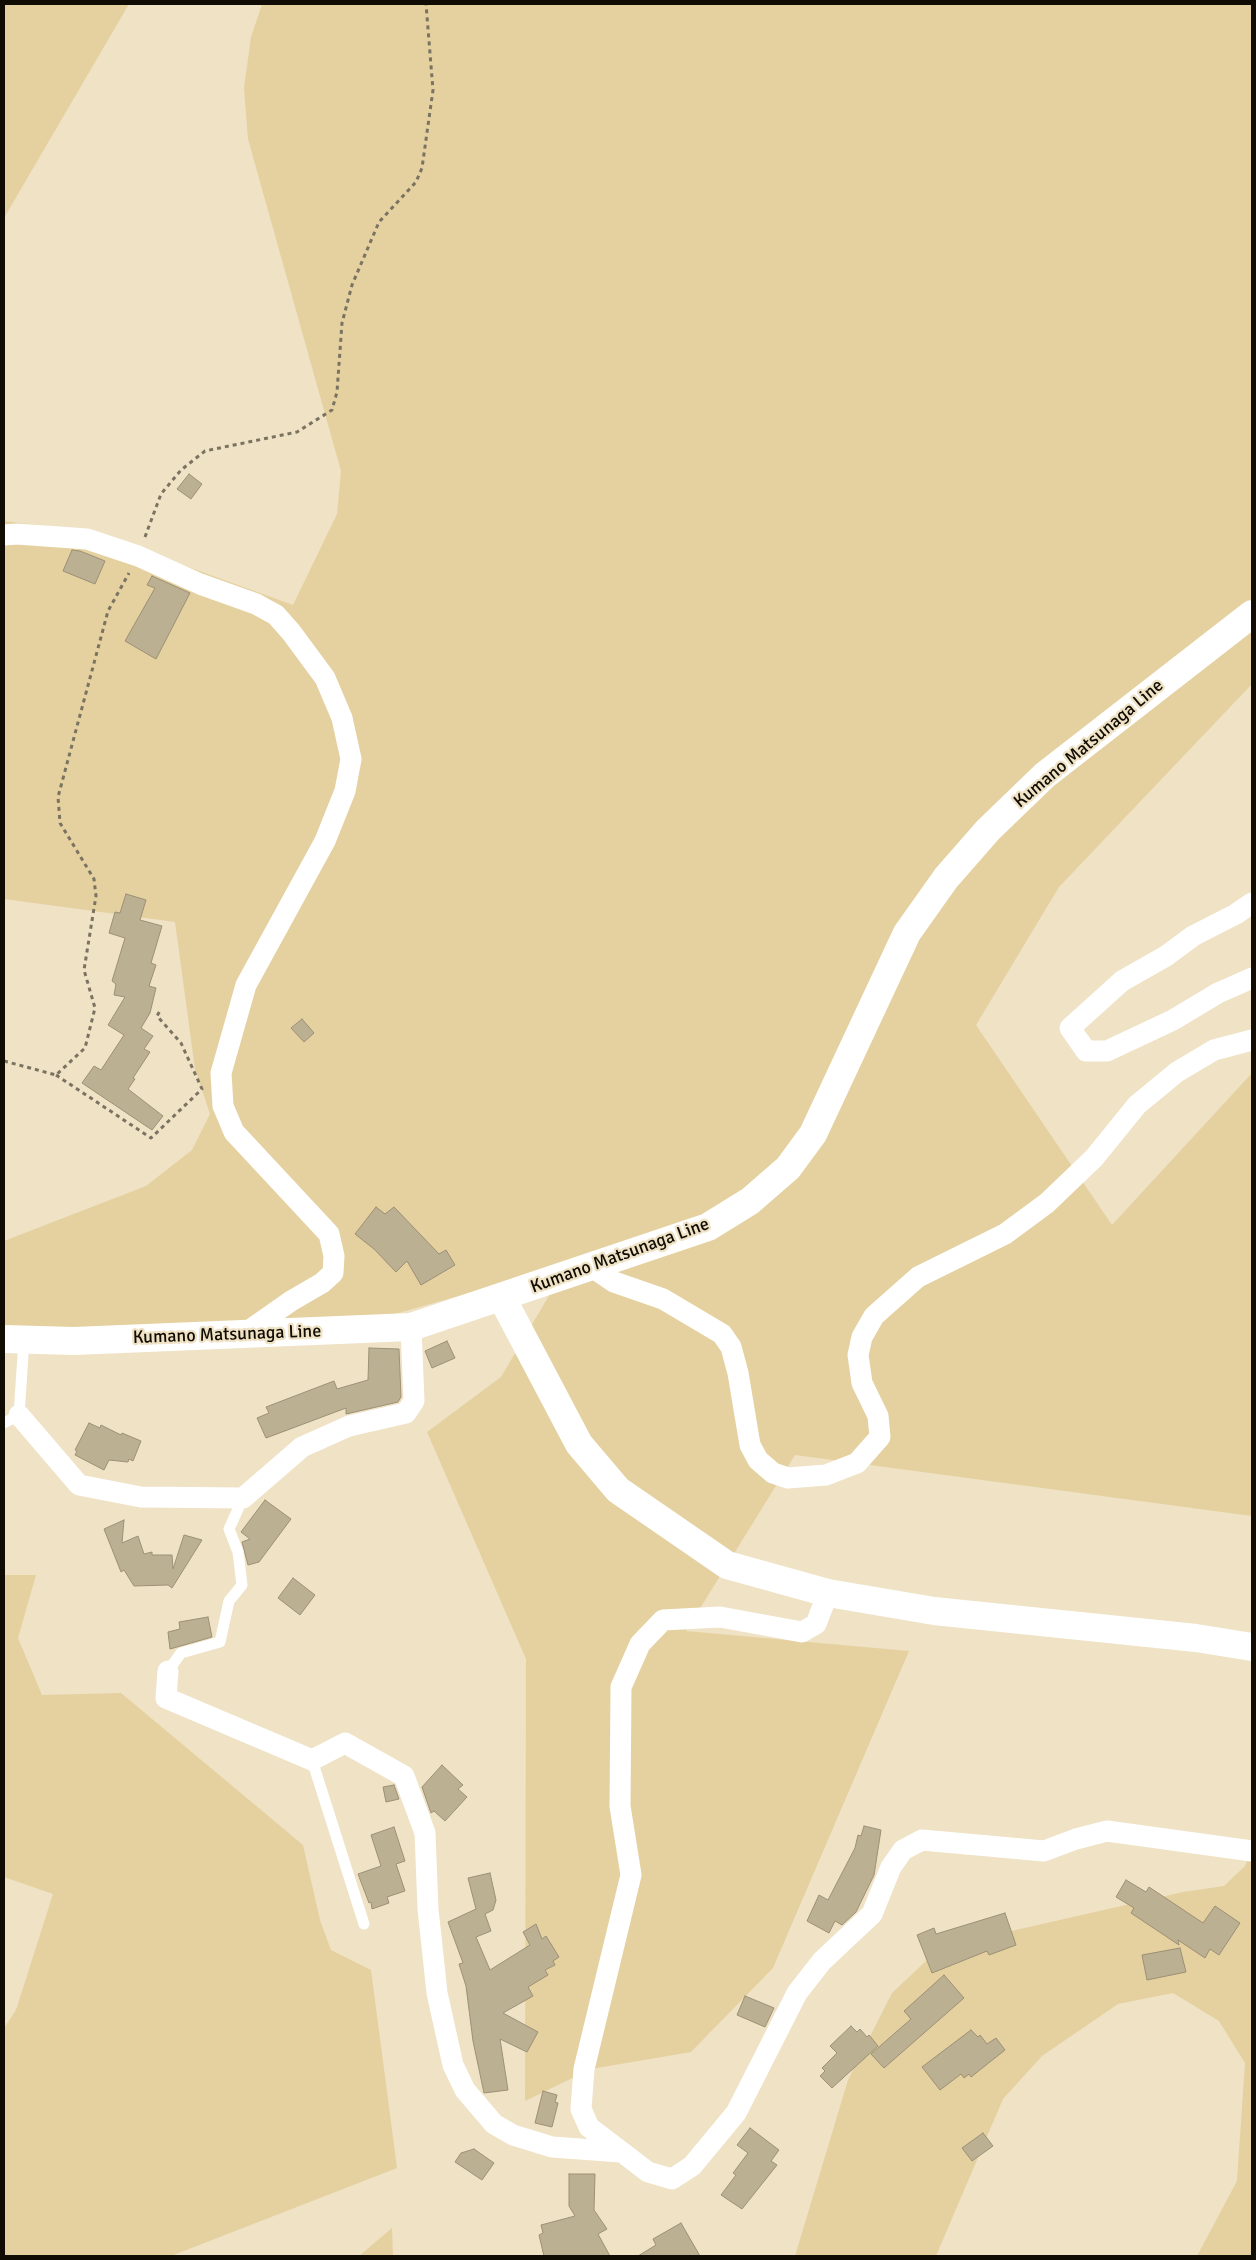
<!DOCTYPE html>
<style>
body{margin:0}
#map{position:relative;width:1256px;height:2260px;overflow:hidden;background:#efe2c5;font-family:Signika,sans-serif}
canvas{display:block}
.frame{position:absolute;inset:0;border:5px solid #100c04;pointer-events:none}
</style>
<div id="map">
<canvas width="1256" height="2260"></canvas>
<div class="frame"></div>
</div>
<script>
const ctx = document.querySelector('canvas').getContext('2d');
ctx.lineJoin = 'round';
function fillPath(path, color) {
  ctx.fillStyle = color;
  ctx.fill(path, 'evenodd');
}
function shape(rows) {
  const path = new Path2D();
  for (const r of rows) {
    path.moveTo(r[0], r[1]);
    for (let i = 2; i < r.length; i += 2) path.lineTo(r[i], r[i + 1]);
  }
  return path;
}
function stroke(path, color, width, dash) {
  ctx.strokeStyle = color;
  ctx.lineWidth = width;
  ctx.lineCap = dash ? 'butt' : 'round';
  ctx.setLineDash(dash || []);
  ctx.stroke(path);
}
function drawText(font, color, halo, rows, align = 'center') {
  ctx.font = font + ' Signika,sans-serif';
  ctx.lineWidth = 4.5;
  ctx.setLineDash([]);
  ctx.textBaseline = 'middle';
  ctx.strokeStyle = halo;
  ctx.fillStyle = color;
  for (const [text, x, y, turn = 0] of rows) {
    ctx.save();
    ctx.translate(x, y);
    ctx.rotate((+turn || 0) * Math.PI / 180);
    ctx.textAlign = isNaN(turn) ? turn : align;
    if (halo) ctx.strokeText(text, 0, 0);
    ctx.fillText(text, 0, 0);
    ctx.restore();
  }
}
fillPath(shape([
 [4,4,129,4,4,218],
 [262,4,1252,4,1252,684,1059,887,976,1025,1112,1225,1252,1073,1252,1516,795,1455,686,1631,909,1651,773,1968,691,2052,591,2069,525,2101,526,1659,427,1432,501,1377,567,1265,360,1324,4,1331,4,1241,146,1186,192,1150,210,1114,195,1069,175,922,4,899,4,521,89,531,293,605,337,514,341,471,248,139,244,88,251,37],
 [4,1575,36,1575,18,1638,42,1695,121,1693,303,1845,320,1920,331,1950,371,1970,397,2168,171,2256,4,2256,4,2028,16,2010,53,1894,4,1877],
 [1252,1850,1252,2256,1197,2256,1237,2181,1245,2063,1219,2021,1173,1993,1118,2004,1042,2056,1003,2099,936,2256,795,2256,848,2080,892,1993,941,1947,1183,1892,1224,1886,1245,1866],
 [392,2228,393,2256,359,2256]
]), '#e5d1a0');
const building = shape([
 [189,474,202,484,191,499,177,489,189,474],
 [72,550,80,551,105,561,95,584,63,571,72,550],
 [152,576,190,593,156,659,125,641,155,588,147,585,152,576],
 [126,894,146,900,140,920,162,926,151,963,156,965,149,986,156,988,150,1013,141,1028,153,1036,144,1049,150,1052,133,1078,135,1079,128,1089,163,1116,152,1130,82,1083,94,1066,101,1070,124,1035,108,1025,125,997,114,995,116,984,112,981,125,938,109,933,115,912,120,913,126,894],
 [302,1019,314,1033,304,1042,291,1028,302,1019],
 [376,1207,385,1214,394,1207,439,1254,446,1250,455,1265,421,1285,407,1261,396,1272,374,1249,355,1234,376,1207],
 [447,1341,455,1358,432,1368,425,1351,447,1341],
 [369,1348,399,1349,401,1397,398,1402,346,1414,346,1408,266,1438,257,1418,269,1413,266,1407,334,1381,337,1389,368,1380,369,1348],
 [89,1423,100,1428,101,1425,121,1435,122,1433,141,1441,133,1461,129,1459,128,1462,109,1460,104,1470,75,1455,77,1451,75,1450,89,1423],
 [265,1500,291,1519,259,1562,248,1565,242,1542,250,1539,241,1532,265,1500],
 [124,1520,122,1543,138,1536,144,1554,152,1552,152,1555,172,1555,173,1569,184,1535,202,1540,172,1588,168,1585,134,1586,124,1570,121,1572,104,1529,124,1520],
 [293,1578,315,1595,300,1615,278,1598,293,1578],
 [208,1617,212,1637,170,1649,168,1632,180,1629,179,1622,208,1617],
 [442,1765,463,1785,458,1789,467,1797,445,1821,434,1811,431,1813,422,1787,442,1765],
 [394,1785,399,1799,386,1802,383,1787,394,1785],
 [864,1826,881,1830,874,1875,856,1912,842,1925,835,1921,829,1933,807,1921,819,1895,828,1900,855,1848,858,1835,861,1836,864,1826],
 [394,1827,405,1861,396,1864,405,1891,387,1897,389,1903,372,1909,371,1902,369,1903,358,1874,381,1866,371,1835,394,1827],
 [490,1873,496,1900,493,1910,485,1914,491,1931,476,1937,490,1970,530,1945,523,1932,536,1924,542,1939,546,1936,559,1957,553,1961,555,1965,545,1970,548,1975,528,1987,533,1996,503,2013,538,2032,527,2052,500,2039,508,2090,484,2093,473,2041,466,1986,459,1964,463,1963,448,1922,476,1909,468,1878,490,1873],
 [1126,1880,1146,1892,1149,1887,1203,1923,1215,1906,1240,1923,1219,1955,1210,1949,1205,1958,1178,1940,1179,1945,1131,1913,1134,1908,1116,1897,1126,1880],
 [1005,1913,1016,1945,989,1955,987,1951,932,1973,917,1935,934,1928,936,1934,1005,1913],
 [1180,1948,1186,1972,1147,1980,1142,1955,1180,1948],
 [944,1975,964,1998,884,2068,871,2054,911,2019,904,2011,944,1975],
 [745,1996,774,2008,765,2027,737,2015,745,1996],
 [851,2026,857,2032,860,2029,867,2037,869,2035,878,2046,832,2088,820,2076,825,2071,822,2068,837,2053,830,2046,851,2026],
 [971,2030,978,2037,980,2035,987,2044,996,2038,1005,2050,971,2077,969,2074,964,2078,961,2074,940,2090,922,2067,971,2030],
 [543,2091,557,2095,555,2102,558,2103,552,2127,535,2123,543,2091],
 [750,2128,779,2150,771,2161,777,2165,742,2209,721,2195,736,2175,733,2173,748,2153,737,2145,750,2128],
 [983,2133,993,2146,972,2161,962,2148,983,2133],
 [474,2149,494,2163,482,2180,455,2162,461,2153,474,2149],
 [569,2174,595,2174,594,2210,607,2229,598,2234,610,2256,544,2256,539,2235,543,2233,541,2225,575,2216,569,2206,569,2174],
 [681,2223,700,2256,638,2256,656,2245,653,2239,681,2223]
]);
fillPath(building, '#bcb093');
stroke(building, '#9c9075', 1);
stroke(shape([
 [145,537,161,494,181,470,205,451,297,432,332,410,337,392,342,323,352,285,379,222,416,182,422,168,433,90,426,4],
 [4,1061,56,1075,85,1048,95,1008,84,970,96,896,94,879,60,823,58,797,108,611,129,573],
 [56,1075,151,1138,202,1089,181,1043,157,1016,161,1009]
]), '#7b7361', 3, [4, 4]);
stroke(shape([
 [4,1423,19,1415,24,1340],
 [168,1671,181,1653,220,1642,229,1601,242,1585,238,1552,229,1529,243,1498],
 [312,1760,364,1924]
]), '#fff', 11);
stroke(shape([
 [4,535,17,534,87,539,138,556,200,584,256,604,276,615,291,632,325,678,342,718,351,759,345,791,325,841,246,985,221,1073,223,1106,234,1132,329,1234,334,1256,333,1273,322,1283,291,1301,244,1334],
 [1252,903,1236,914,1193,936,1166,956,1122,981,1070,1028,1086,1051,1107,1051,1173,1020,1218,993,1252,978],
 [592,1267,614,1282,663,1299,722,1334,731,1347,738,1373,750,1445,758,1460,773,1473,788,1478,826,1475,857,1463,880,1437,878,1416,862,1383,858,1355,862,1337,874,1316,918,1277,1005,1234,1047,1203,1094,1158,1137,1105,1177,1072,1214,1050,1252,1040],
 [19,1415,79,1485,141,1497,243,1498,302,1447,349,1426,406,1413,414,1401,411,1327],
 [828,1593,816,1624,802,1632,720,1617,663,1620,640,1644,621,1687,620,1806,631,1875,584,2069,581,2109,589,2127,648,2172,672,2179,692,2166,736,2113,797,1993,822,1961,872,1914,891,1867,903,1850,922,1840,1044,1851,1076,1839,1107,1831,1252,1851],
 [168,1671,166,1698,312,1760,345,1743,404,1776,425,1833,428,1909,437,1993,453,2065,465,2090,494,2124,513,2135,552,2147,621,2152]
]), '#fff', 21);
stroke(shape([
 [502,1298,579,1444,618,1490,727,1565,828,1593,934,1611,1196,1638,1252,1647]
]), '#fff', 28);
stroke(shape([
 [4,1339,74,1341,411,1327,708,1227,750,1201,788,1168,813,1134,907,933,946,878,988,830,1045,775,1252,614]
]), '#fff', 28);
drawText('18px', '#100c04', '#efe2c5', [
 ["Kumano Matsunaga Line",1089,744,-40],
 ["Kumano Matsunaga Line",620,1256,-20],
 ["Kumano Matsunaga Line",227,1335,-2]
]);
</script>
